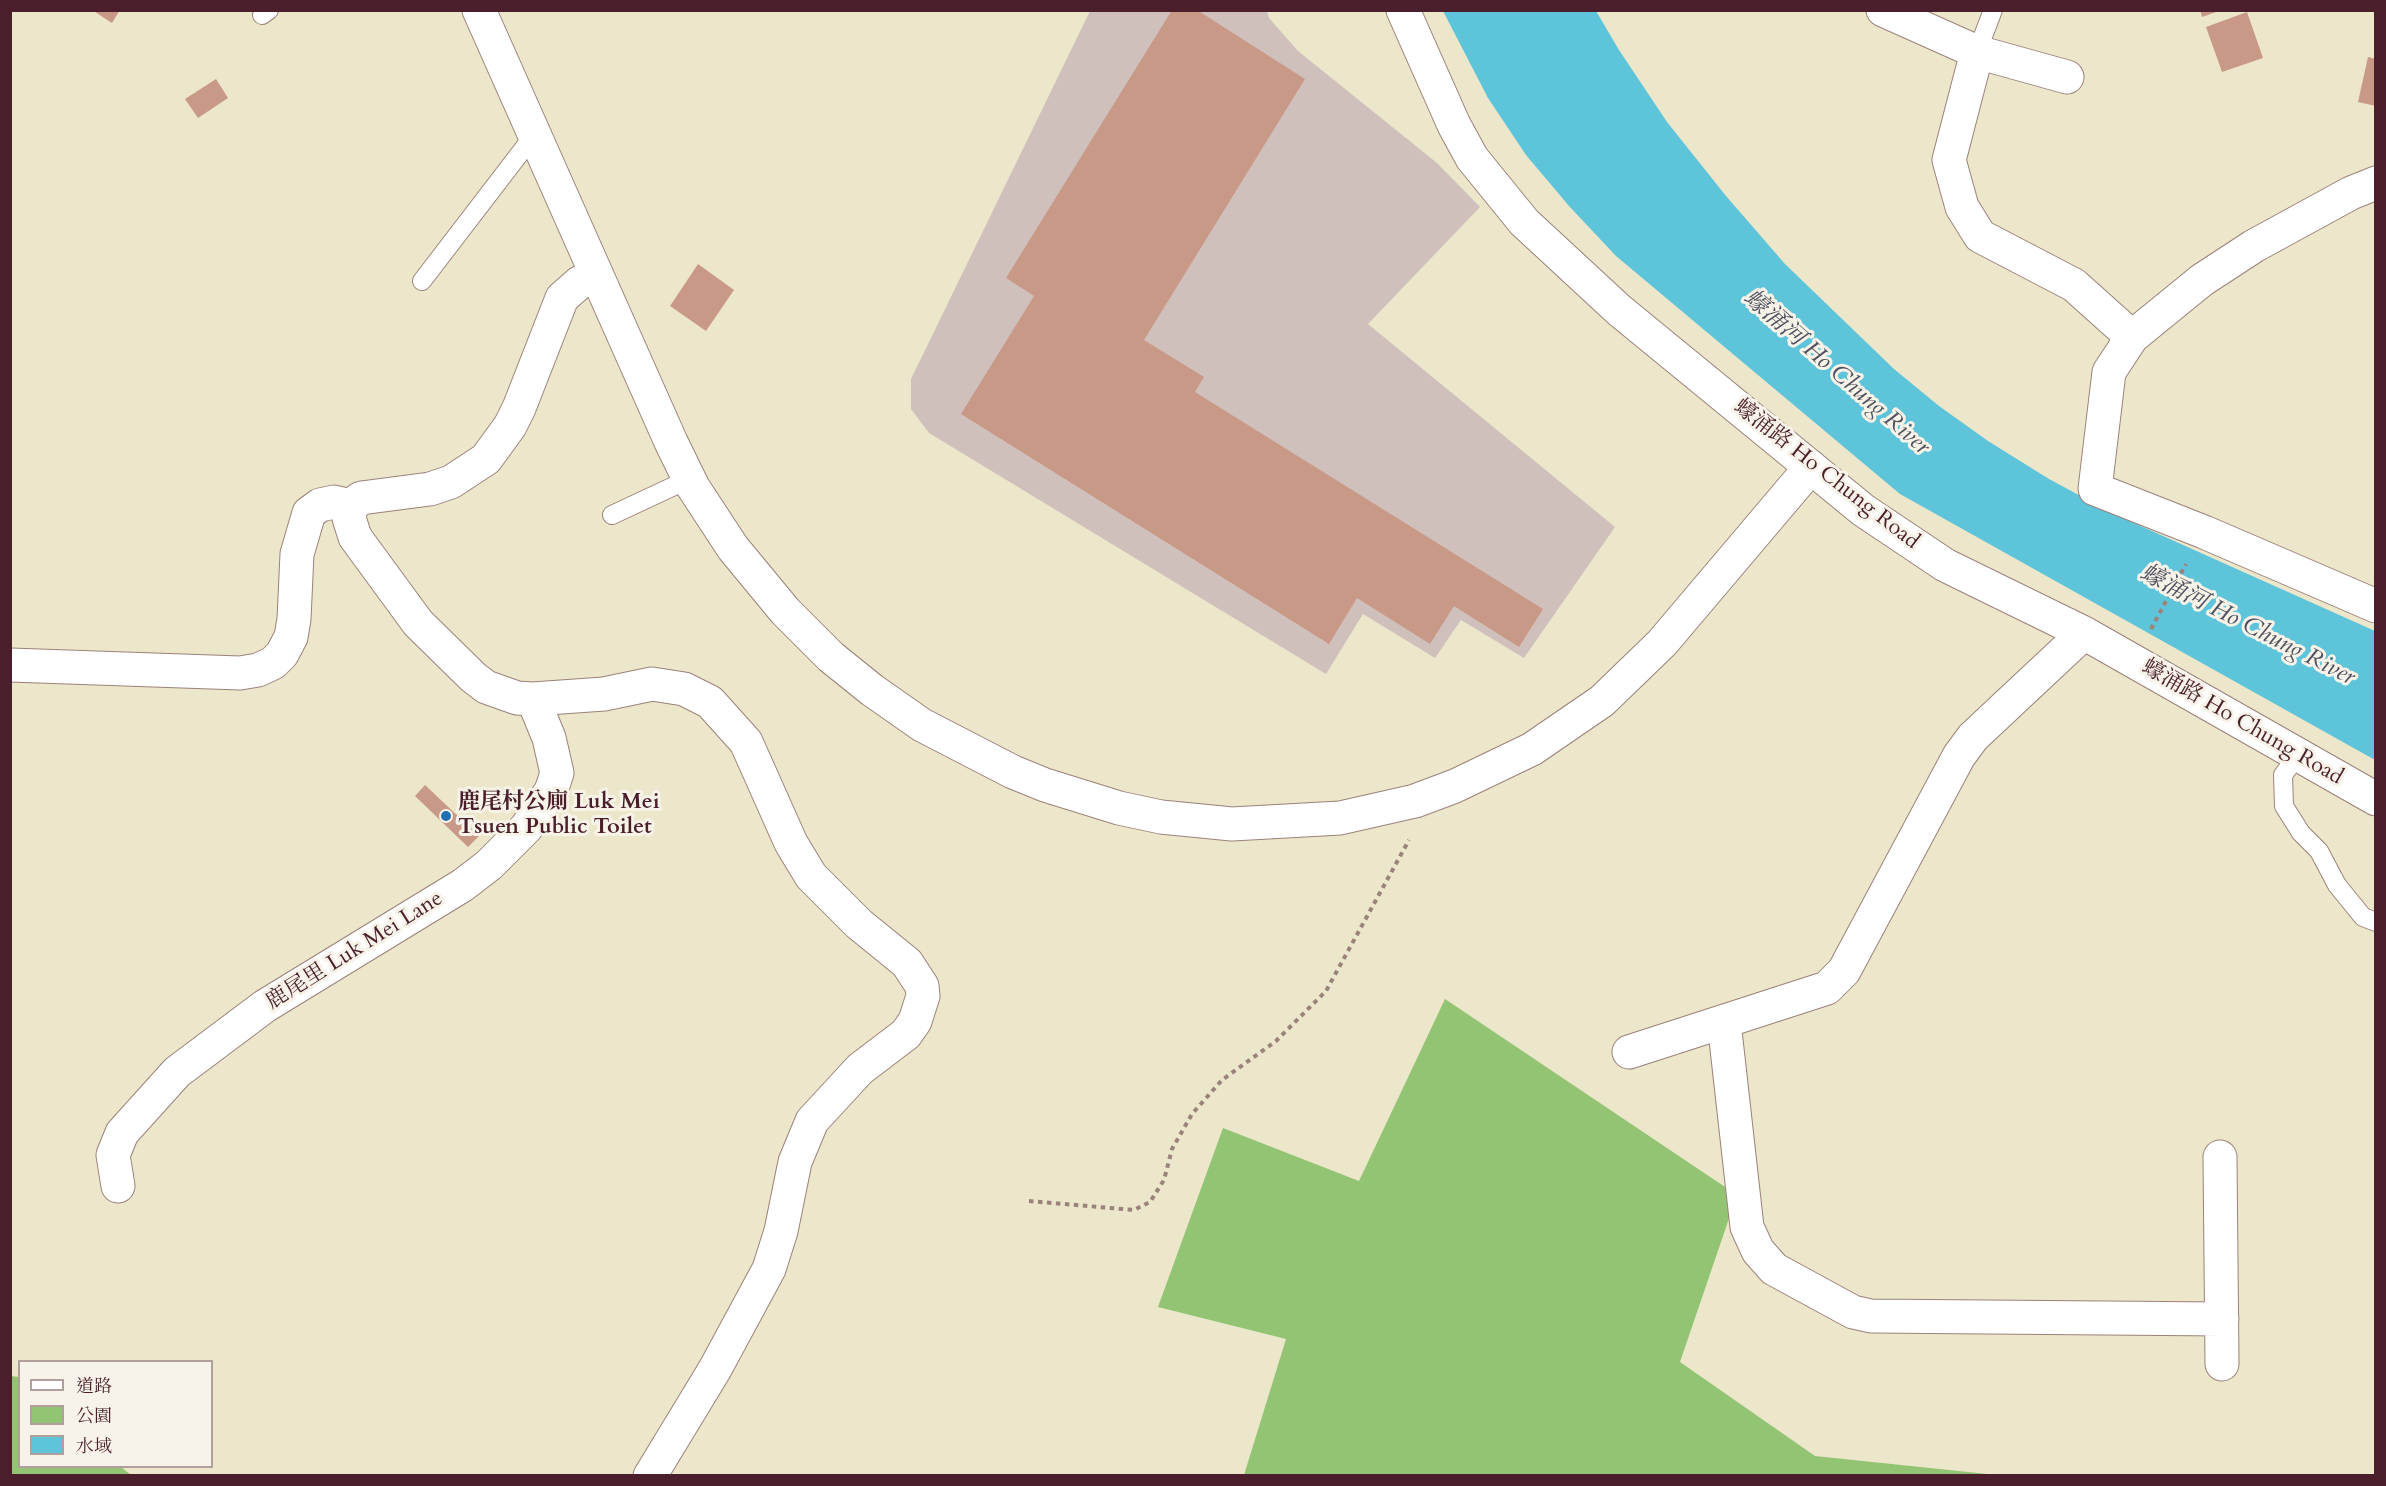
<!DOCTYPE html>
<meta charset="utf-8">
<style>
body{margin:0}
#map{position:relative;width:2386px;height:1486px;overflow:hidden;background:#ece6ca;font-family:Cardo,"Noto Serif TC",serif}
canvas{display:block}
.frame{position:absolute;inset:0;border:12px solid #4a1f2b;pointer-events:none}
.legend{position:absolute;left:18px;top:1360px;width:195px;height:108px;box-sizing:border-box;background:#f7f3e8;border:2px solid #b29e9c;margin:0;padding:8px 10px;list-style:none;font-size:18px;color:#4a1f2b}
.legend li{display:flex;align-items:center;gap:12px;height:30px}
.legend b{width:30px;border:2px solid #b29e9c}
</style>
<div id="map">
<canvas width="2386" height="1486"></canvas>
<div class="frame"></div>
<ul class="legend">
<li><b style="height:8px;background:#fff"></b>道路</li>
<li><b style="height:16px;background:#93c473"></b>公園</li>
<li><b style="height:16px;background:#5dc4da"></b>水域</li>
</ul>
</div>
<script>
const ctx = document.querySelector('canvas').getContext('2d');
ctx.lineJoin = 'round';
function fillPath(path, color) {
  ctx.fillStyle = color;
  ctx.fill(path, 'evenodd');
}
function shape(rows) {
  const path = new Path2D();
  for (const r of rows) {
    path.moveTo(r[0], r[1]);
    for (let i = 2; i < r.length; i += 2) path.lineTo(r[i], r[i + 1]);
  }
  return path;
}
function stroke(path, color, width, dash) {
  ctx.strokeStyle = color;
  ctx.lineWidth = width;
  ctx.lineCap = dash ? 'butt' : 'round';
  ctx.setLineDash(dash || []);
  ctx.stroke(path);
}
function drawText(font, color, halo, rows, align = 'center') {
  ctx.font = font + ' Cardo,"Noto Serif TC",serif';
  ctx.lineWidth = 6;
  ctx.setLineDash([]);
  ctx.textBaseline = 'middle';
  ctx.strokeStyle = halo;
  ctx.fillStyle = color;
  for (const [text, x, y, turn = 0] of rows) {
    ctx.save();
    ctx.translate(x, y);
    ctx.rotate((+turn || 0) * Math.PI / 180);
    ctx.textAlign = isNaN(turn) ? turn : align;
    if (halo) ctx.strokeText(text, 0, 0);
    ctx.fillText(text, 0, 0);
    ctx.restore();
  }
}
fillPath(shape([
 [1090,11,1267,11,1269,18,1298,51,1437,163,1480,207,1368,324,1615,527,1524,658,1461,620,1435,658,1363,614,1326,674,929,433,911,409,911,379]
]), '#d0c0bc');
fillPath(shape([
 [1445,999,1737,1195,1680,1362,1815,1456,1997,1475,1244,1475,1286,1339,1158,1307,1223,1128,1359,1181],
 [11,1376,19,1377,20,1466,121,1467,131,1475,11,1475]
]), '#93c473');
fillPath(shape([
 [1443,11,1596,11,1619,50,1667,122,1726,196,1785,264,1894,369,1939,406,1988,441,2049,479,2114,514,2375,631,2375,760,1900,494,1616,256,1569,206,1526,155,1488,98]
]), '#5dc4da');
fillPath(shape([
 [92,10,120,10,112,23],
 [1172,10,1197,10,1305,79,1144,340,1204,377,1195,392,1543,609,1519,647,1454,606,1430,644,1357,598,1329,644,961,414,1034,296,1006,278],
 [2200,10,2219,10,2219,11,2202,17],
 [2247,12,2263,58,2222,72,2206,27],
 [2368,57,2376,59,2376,106,2358,102],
 [216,79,228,98,198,118,185,99],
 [698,264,734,290,706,331,670,306],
 [425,785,479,836,468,847,415,796]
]), '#c99988');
const service = shape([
 [262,15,269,10],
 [1977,52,1993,10],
 [422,281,534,135],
 [612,515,689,479],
 [2298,755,2283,775,2284,806,2301,833,2319,851,2337,885,2363,917,2376,922]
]);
const minor = shape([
 [479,10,671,442,693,487,733,548,785,611,831,657,872,690,922,725,1013,772,1045,785,1119,808,1161,817,1232,824,1340,818,1415,801,1455,786,1532,749,1602,701,1662,643,1811,467],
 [1403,10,1454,125,1472,158,1524,222,1619,310,1863,510,1945,565,2084,633,2376,799],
 [1883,10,1977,52,2067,77],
 [1977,52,1949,160,1962,207,1980,236,2074,285,2132,337],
 [2376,183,2351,193,2254,246,2202,280,2132,337,2109,372,2095,489,2204,532,2376,606],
 [597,275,579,283,562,298,519,408,510,426,486,459,451,482,430,489,361,498,351,506,349,518,355,537,418,623,473,677,486,687,517,698,533,699,604,694,652,684,684,689,710,702,746,742,791,843,811,876,859,924,907,963,922,986,923,996,915,1021,906,1034,860,1069,812,1121,795,1162,781,1231,769,1269,715,1369,650,1476],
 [10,665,240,673,258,670,273,663,282,654,291,637,294,619,297,554,309,513,320,505,334,502,351,506],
 [1724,1022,1747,1227,1758,1251,1774,1269,1853,1312,1871,1316,2222,1319],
 [1629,1052,1827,988,1844,971,1959,756,1973,737,2084,633],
 [2220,1157,2222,1364],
 [118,1186,113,1155,122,1133,177,1072,265,1006,463,885,489,865,526,828,551,791,557,773,549,738,533,699]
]);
stroke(service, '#9b827a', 20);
stroke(minor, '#9b827a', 35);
stroke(shape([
 [2151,629,2186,564],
 [1029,1201,1134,1210,1150,1202,1164,1180,1172,1149,1192,1114,1222,1080,1276,1041,1326,991,1409,840]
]), '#9b827a', 4, [4.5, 4.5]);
stroke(service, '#fff', 18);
stroke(minor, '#fff', 33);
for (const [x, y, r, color] of [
 [446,816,6,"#1f6fb2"]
]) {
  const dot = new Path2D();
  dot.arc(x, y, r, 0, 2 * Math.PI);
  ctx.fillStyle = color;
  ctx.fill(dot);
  stroke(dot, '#f7f3e8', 2);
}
drawText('22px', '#4a1f2b', '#f7f3e8', [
 ["蠔涌路 Ho Chung Road",1826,475,38],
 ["蠔涌路 Ho Chung Road",2242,723,30],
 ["鹿尾里 Luk Mei Lane",355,951,-32]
]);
drawText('bold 22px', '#4a1f2b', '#f7f3e8', [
 ["鹿尾村公廁 Luk Mei",458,803],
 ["Tsuen Public Toilet",458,828]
], 'left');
drawText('italic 24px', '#505160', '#f7f3e8', [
 ["蠔涌河 Ho Chung River",1836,373,41],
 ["蠔涌河 Ho Chung River",2247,626,27]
]);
</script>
